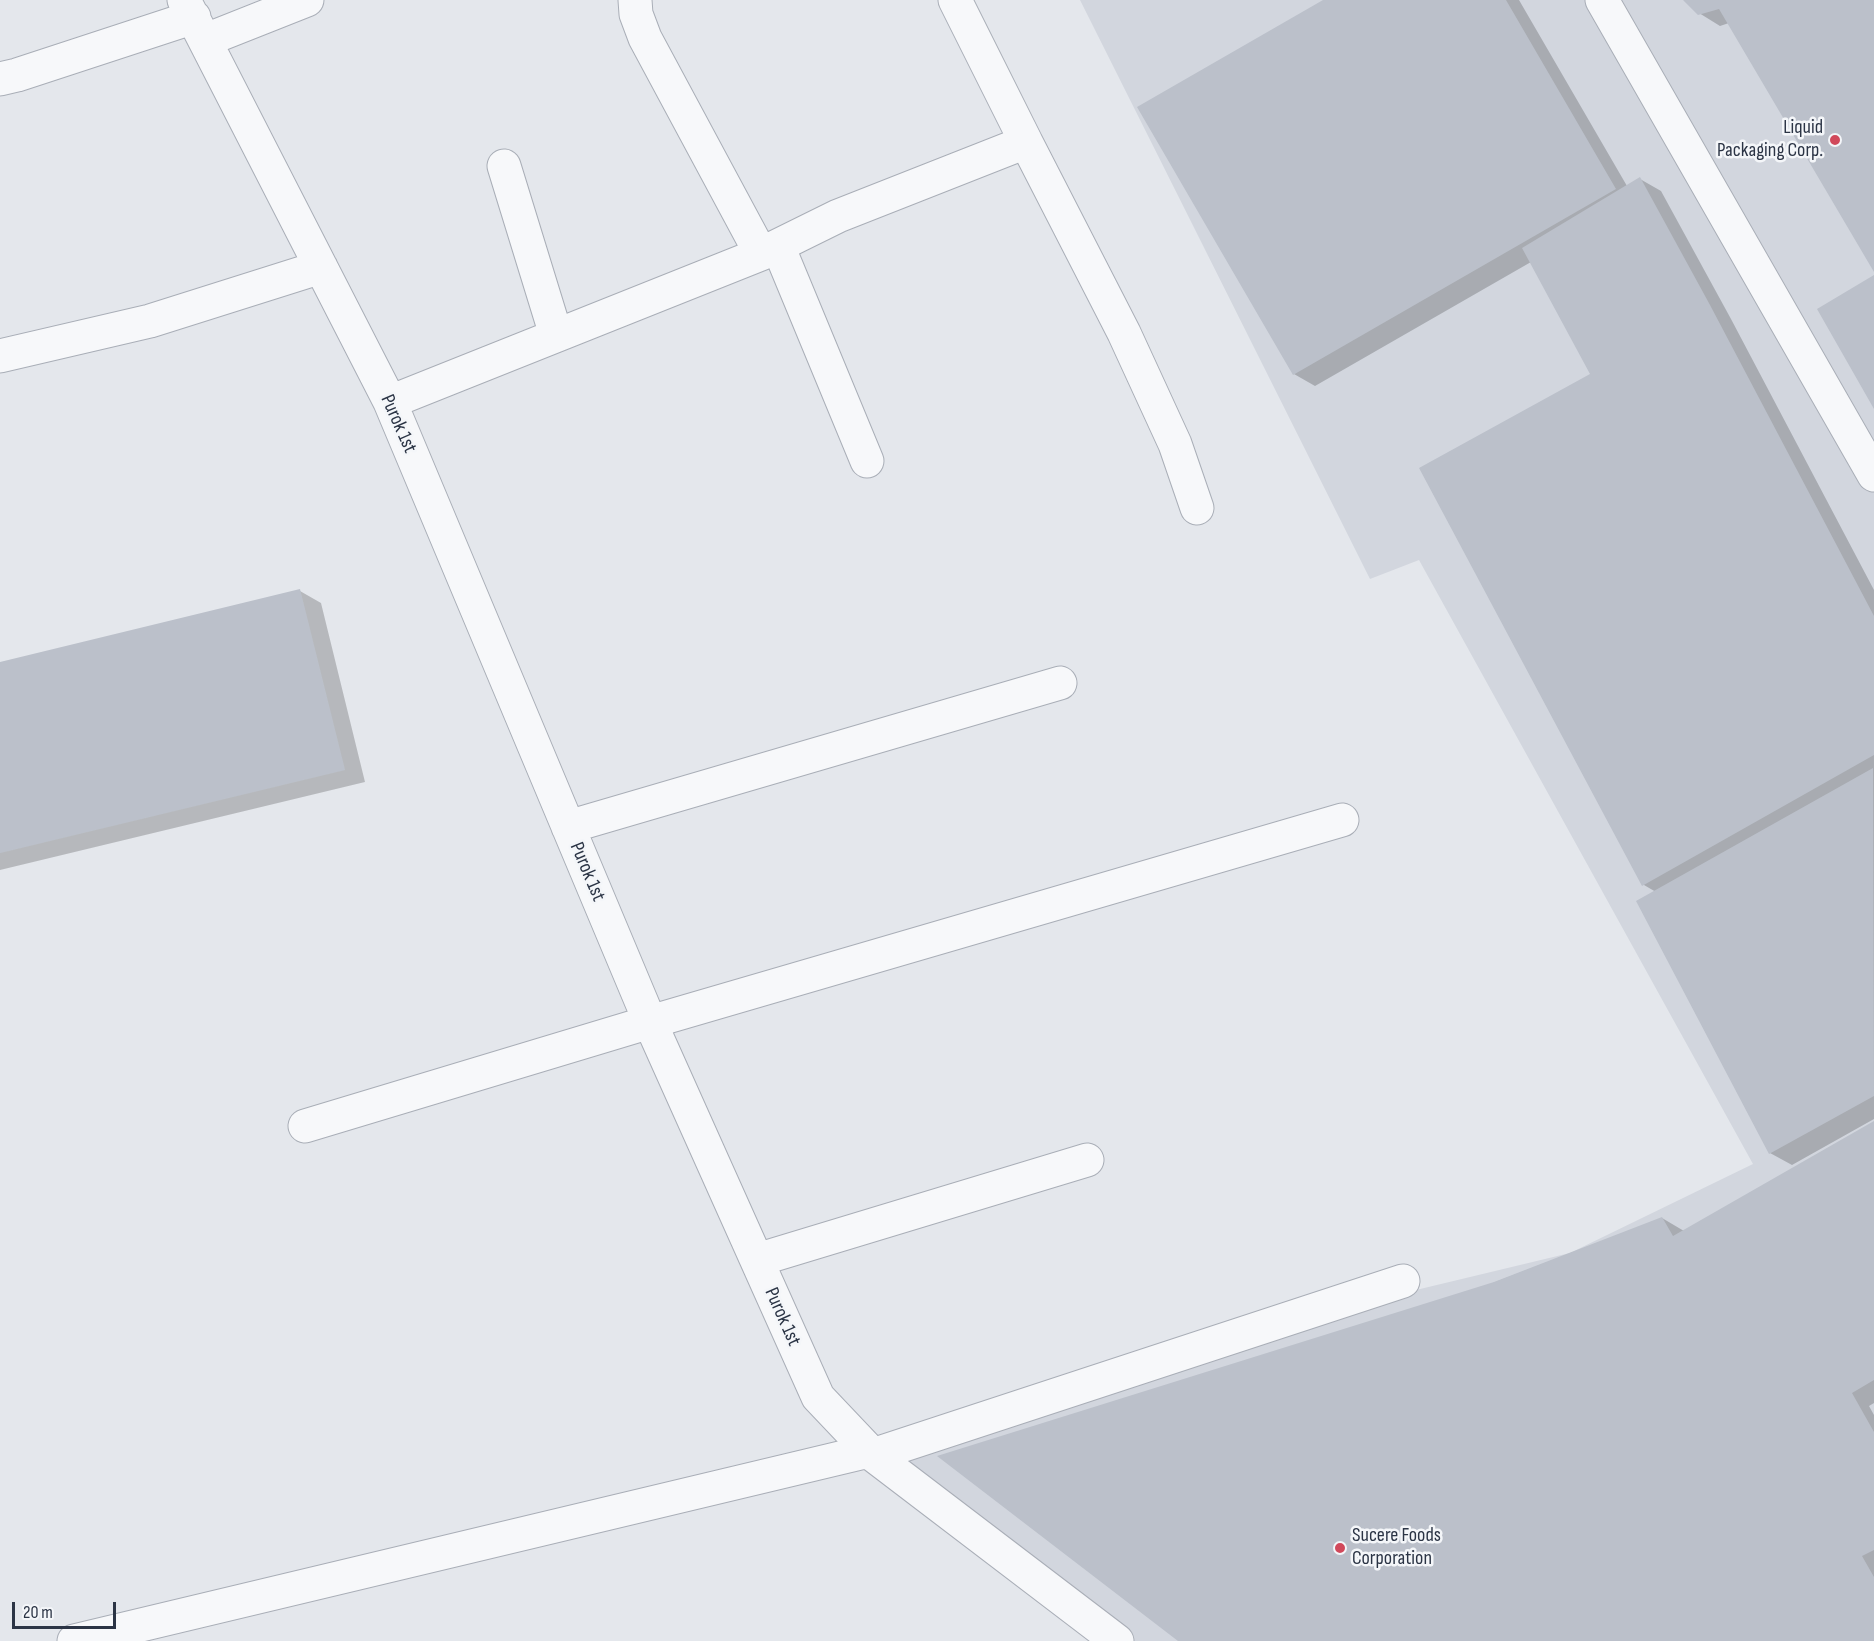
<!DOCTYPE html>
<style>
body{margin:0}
#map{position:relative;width:1874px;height:1641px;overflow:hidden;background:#e4e7ec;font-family:"Sofia Sans Condensed",sans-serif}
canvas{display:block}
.scale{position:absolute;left:12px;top:1602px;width:104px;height:27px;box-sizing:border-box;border:3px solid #2b3445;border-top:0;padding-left:8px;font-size:18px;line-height:21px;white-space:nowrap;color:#2b3445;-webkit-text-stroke:4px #f4f6f9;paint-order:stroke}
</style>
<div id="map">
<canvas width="1874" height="1641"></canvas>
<div class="scale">20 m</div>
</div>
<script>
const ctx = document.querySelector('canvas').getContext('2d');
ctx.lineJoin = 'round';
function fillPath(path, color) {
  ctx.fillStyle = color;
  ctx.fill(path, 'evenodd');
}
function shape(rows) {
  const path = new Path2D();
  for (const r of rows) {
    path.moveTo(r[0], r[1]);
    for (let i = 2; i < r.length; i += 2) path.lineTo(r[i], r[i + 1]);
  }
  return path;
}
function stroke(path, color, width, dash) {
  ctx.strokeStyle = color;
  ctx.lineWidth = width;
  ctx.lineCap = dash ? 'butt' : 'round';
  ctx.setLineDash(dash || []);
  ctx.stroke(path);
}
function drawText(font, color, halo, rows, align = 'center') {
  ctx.font = font + ' "Sofia Sans Condensed",sans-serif';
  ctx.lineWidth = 5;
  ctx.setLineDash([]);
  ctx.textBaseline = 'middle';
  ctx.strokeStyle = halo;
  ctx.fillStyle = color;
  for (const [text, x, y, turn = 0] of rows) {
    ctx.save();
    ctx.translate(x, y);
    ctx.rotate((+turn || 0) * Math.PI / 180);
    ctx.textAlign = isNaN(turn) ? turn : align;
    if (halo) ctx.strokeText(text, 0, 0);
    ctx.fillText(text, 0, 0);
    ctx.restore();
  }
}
fillPath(shape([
 [1080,0,1874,0,1874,1641,1134,1641,1057,1582,883,1455,1341,1308,1570,1253,1753,1164,1419,560,1370,579]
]), '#d2d6de');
fillPath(shape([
 [1326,0,1519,0,1627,186,1640,179,1661,191,1731,319,1874,590,1874,1119,1792,1165,1770,1153,1656,892,1644,885,1421,469,1592,375,1531,262,1315,386,1294,374],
 [1685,0,1874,0,1874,269,1729,23,1720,26,1699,13],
 [300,591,321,603,365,782,0,870,0,663],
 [1874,1123,1874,1403,1869,1406,1874,1415,1874,1641,1180,1641,1493,1283,1662,1218,1684,1231]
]), '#0003');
fillPath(shape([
 [1323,0,1506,0,1616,189,1293,375,1137,107],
 [1683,0,1874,0,1874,272,1719,9,1698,15],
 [1640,177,1710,305,1874,616,1874,755,1642,886,1419,468,1590,374,1522,248],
 [1874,275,1874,409,1817,309],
 [300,589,345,770,0,853,0,662],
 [1873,768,1874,1096,1769,1154,1636,901],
 [1874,1121,1874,1380,1852,1393,1874,1432,1874,1550,1862,1556,1874,1577,1874,1641,1178,1641,937,1456,1494,1282,1662,1217,1673,1236]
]), '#bbc0ca');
const minor = shape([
 [184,0,390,402,650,1022,818,1397,873,1455,1117,1641],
 [635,0,636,14,645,38,761,254],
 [955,0,1026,142],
 [1602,0,1874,475],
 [206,40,307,0],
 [0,79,17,75,194,17],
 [504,166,556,335],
 [778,246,867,461],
 [0,356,150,321,321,267],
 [390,402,761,254,838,216,1026,142,1124,333,1175,444,1197,508],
 [568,827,1060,683],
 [305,1126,650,1022,1342,820],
 [757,1260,1087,1160],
 [873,1455,1403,1281],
 [74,1641,869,1451]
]);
stroke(minor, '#a9aeb7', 35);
stroke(minor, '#f7f8fa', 33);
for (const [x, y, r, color] of [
 [1835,140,6,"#d1495b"],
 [1340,1548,6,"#d1495b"]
]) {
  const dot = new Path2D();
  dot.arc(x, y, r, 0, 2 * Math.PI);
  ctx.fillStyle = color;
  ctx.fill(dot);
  stroke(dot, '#f4f6f9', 2);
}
drawText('20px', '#2b3445', '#f4f6f9', [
 ["Liquid",1823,128],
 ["Packaging Corp.",1823,151],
 ["Sucere Foods",1352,1536,"left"],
 ["Corporation",1352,1559,"left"]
], 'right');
drawText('20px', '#2b3445', '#f4f6f9', [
 ["Purok 1st",398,424,66],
 ["Purok 1st",587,872,67],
 ["Purok 1st",782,1317,66]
]);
</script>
